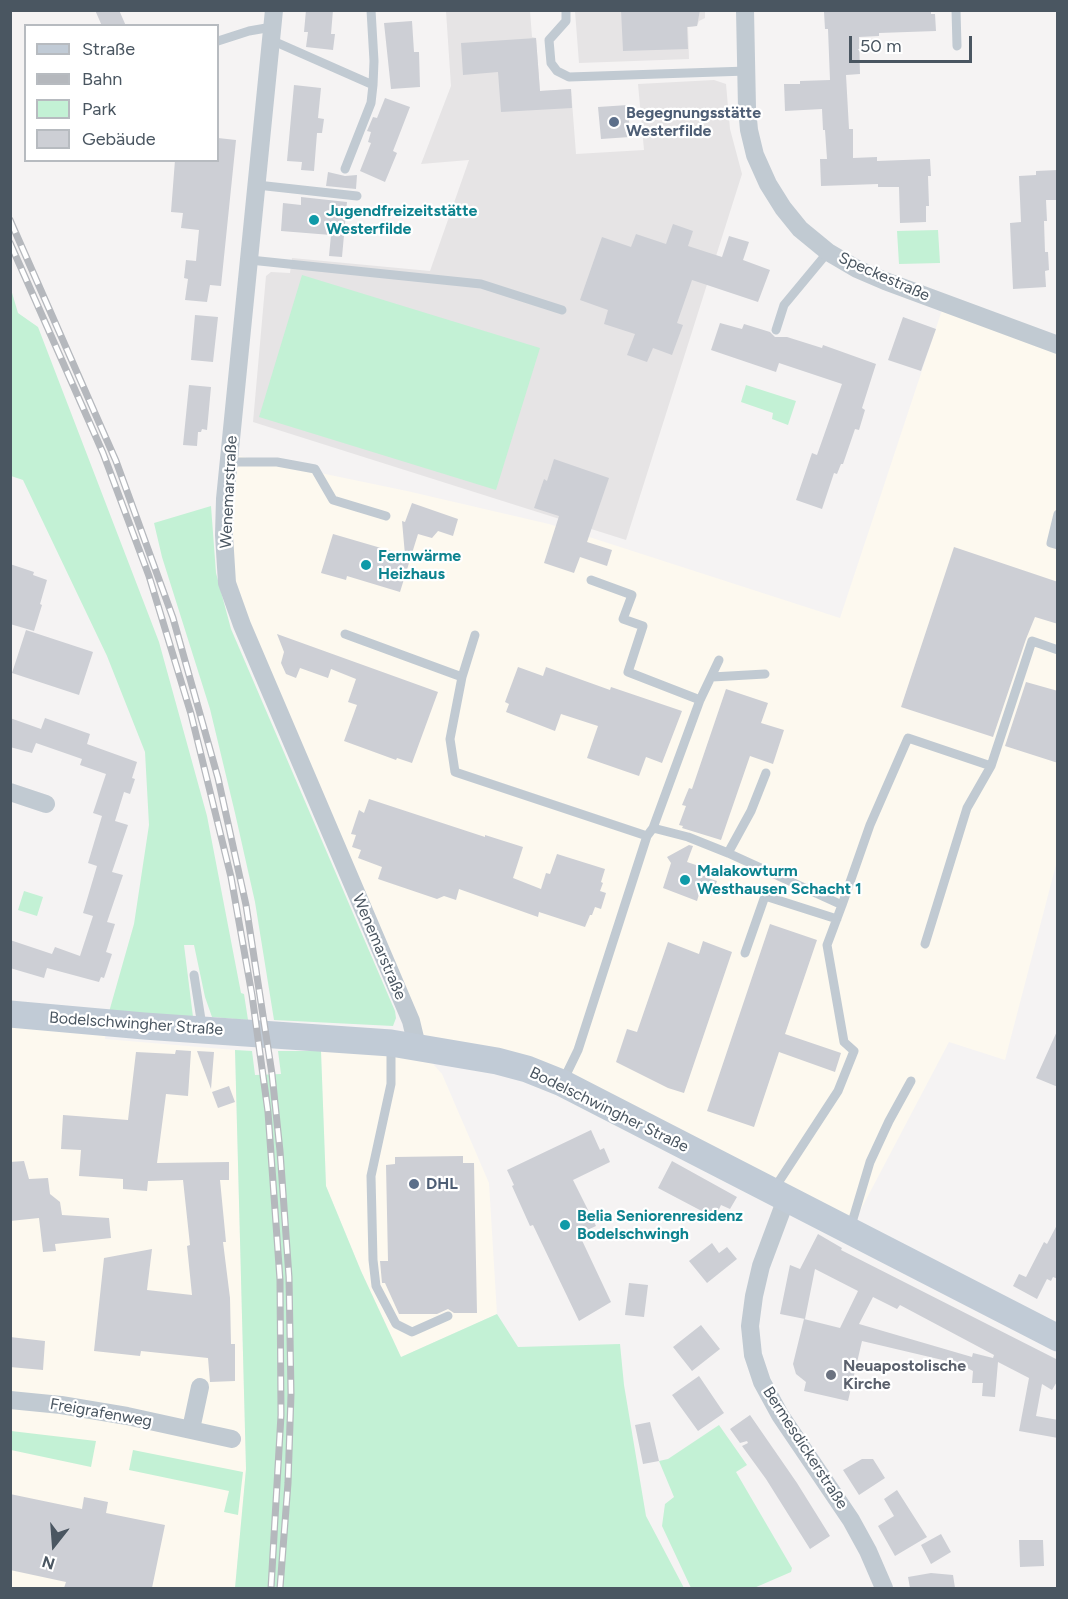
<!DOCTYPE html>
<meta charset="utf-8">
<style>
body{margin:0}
#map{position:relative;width:1068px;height:1599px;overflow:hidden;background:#f5f3f3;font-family:Figtree,sans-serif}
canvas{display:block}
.frame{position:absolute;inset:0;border:12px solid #4a5661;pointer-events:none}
.legend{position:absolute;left:24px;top:24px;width:195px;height:138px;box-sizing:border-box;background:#fff;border:2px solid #b7bbc0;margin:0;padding:8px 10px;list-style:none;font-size:18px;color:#4a5661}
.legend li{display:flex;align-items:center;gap:12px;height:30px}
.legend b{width:30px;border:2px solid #b7bbc0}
.north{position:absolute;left:24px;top:1515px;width:60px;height:60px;-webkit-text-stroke:4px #fff;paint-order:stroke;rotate:197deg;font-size:16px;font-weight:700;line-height:24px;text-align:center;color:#4a5661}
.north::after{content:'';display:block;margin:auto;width:21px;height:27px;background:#4a5661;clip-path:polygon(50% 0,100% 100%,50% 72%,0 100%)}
.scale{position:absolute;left:849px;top:36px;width:123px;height:27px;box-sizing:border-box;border:3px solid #4a5661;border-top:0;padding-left:8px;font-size:18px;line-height:21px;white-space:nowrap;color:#4a5661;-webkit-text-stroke:4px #fff;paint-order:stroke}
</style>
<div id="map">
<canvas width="1068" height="1599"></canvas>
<div class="frame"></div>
<ul class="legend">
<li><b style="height:8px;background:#c1cbd6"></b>Straße</li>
<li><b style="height:8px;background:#b5b8bd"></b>Bahn</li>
<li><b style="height:16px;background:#c3f1d5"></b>Park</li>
<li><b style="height:16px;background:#cdcfd5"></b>Gebäude</li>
</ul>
<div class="north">N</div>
<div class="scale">50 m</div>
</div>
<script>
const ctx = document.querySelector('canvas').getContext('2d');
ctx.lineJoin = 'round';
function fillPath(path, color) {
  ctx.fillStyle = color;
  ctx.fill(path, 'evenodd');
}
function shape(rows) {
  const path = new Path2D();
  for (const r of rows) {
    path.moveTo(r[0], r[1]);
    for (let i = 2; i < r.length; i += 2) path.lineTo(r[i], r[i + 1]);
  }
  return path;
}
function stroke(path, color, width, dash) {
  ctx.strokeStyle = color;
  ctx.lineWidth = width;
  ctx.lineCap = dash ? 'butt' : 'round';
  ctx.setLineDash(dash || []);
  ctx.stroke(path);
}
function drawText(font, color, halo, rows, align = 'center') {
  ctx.font = font + ' Figtree,sans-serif';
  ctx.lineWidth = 4.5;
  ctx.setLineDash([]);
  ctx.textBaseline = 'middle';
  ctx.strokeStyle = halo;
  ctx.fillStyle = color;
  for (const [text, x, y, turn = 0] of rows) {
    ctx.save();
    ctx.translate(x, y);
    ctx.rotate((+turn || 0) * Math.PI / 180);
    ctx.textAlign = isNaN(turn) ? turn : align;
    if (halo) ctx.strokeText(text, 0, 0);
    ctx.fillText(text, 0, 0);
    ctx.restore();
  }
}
fillPath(shape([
 [944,304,1057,345,1057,861,1005,1060,949,1042,849,1232,555,1080,418,1047,442,1074,489,1183,497,1314,401,1357,361,1271,326,1186,321,1051,416,1046,227,583,229,454,407,491,549,524,840,618],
 [10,1014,106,1023,105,1039,235,1050,246,1469,235,1588,11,1588]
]), '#fdf9ef');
fillPath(shape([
 [446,11,530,11,532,37,536,38,540,91,571,89,576,154,644,150,638,84,714,80,726,84,730,129,742,174,626,540,253,422,266,276,271,272,290,273,292,258,430,271,469,160,421,164,451,86],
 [575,11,709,11,705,11,705,18,699,21,697,26,688,27,689,59,579,63]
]), '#e6e4e5');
fillPath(shape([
 [938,230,940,263,899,264,897,231],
 [302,275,540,348,496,490,259,417],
 [10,286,18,313,38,327,159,642,207,816,241,993,244,994,248,1020,212,1017,205,997,194,945,184,945,193,1017,109,1012,134,924,149,825,145,752,107,656,23,480,11,476],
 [746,385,796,401,788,425,772,419,773,413,741,402],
 [211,506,216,573,231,629,395,1011,396,1018,393,1026,274,1020,255,902,235,813,210,709,162,557,154,523],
 [24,891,43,897,37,916,18,910],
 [235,1050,252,1051,255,1075,281,1074,278,1051,321,1051,326,1186,361,1271,401,1357,497,1314,518,1347,620,1344,624,1385,646,1516,684,1588,235,1588,246,1469],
 [719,1425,747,1465,736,1472,792,1568,791,1572,754,1588,691,1588,662,1526,665,1504,674,1497,659,1461,668,1459],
 [11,1431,96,1441,91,1467,11,1450],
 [133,1450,243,1472,238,1515,224,1512,229,1491,129,1470]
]), '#c3f1d5');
fillPath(shape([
 [95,10,119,10,126,26,102,26],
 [306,10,333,10,331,34,335,34,333,50,306,47,308,32,304,32],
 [621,10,681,12,700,10,697,26,687,27,688,49,623,51],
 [861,10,931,10,931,14,935,14,936,31,879,33,879,36,859,37,860,74,846,75,849,129,853,129,853,158,877,157,877,161,930,159,931,176,928,176,929,206,926,206,926,222,900,223,899,187,878,187,878,184,821,186,820,159,827,159,825,130,823,130,822,109,785,111,784,84,800,84,800,81,830,80,828,29,825,29,824,12],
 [412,21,414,52,419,52,420,87,391,89,384,23],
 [536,38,540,91,571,89,572,108,501,112,498,72,463,75,461,43],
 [294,85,321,88,318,118,324,119,322,133,317,133,314,171,301,170,302,162,287,161],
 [385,98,410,107,393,151,397,153,385,182,360,171,371,143,368,142,371,132,367,131,373,117,377,118],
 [628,105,630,137,601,139,598,107],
 [218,138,236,140,221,286,210,285,207,302,185,300,188,279,184,278,186,260,196,261,199,230,181,228,183,213,171,212,175,160,218,160],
 [1058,170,1058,200,1046,200,1047,221,1044,221,1045,252,1048,252,1049,270,1045,271,1046,287,1013,289,1010,223,1021,222,1019,176,1036,175,1036,171],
 [328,172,345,176,357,175,356,189,326,186],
 [301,197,347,202,342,257,329,256,331,235,281,231,283,203,301,205],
 [673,224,693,231,688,246,722,257,729,236,749,242,743,260,770,270,758,302,692,280,677,323,683,325,672,355,653,348,647,362,627,355,635,334,604,324,608,310,580,300,602,237,631,247,636,234,666,244],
 [195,315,218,317,213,362,191,360],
 [903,317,936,329,921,371,888,360],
 [720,323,742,329,744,324,770,332,775,337,787,337,822,348,823,345,876,364,862,408,865,410,859,430,855,429,843,464,841,464,837,474,834,473,822,509,796,500,812,453,817,455,842,384,779,363,776,372,711,350],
 [189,385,211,387,207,430,202,429,201,432,198,432,197,446,183,445],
 [554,459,609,478,587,542,612,550,607,566,580,557,574,573,544,563,559,516,534,508,544,479,547,481],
 [412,503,458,519,453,536,438,531,432,538,418,534,400,592,347,576,346,580,321,573,333,534,405,555,402,521,405,522],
 [954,547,1058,582,1058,624,1035,617,1026,639,993,737,901,707],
 [10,564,34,572,33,575,47,580,40,604,42,605,34,631,10,624],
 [26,630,93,652,79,695,12,673],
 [277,634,438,692,412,763,397,758,396,760,344,741,357,705,348,702,356,679,331,669,328,678,300,668,296,678,286,674,281,663,284,652],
 [518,667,543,676,546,667,610,690,611,687,682,711,662,763,646,757,639,776,587,758,598,726,561,714,555,731,506,712,509,704,505,702],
 [1026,682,1058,691,1058,763,1005,746],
 [726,689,768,703,761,723,784,730,773,764,750,756,721,840,682,828,683,826,679,825,686,806,682,805,689,788,692,789],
 [10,718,41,729,45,718,90,734,87,744,137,762,132,778,135,779,130,794,124,792,115,821,128,825,112,872,123,875,107,922,115,924,106,952,112,954,104,978,101,977,99,982,47,968,44,978,10,968,10,940,52,954,55,947,80,956,93,916,83,913,97,866,88,863,102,816,93,813,106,774,80,765,82,759,36,743,32,753,10,747],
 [369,799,485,837,485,835,523,847,513,878,541,889,546,873,550,874,557,854,605,869,601,882,603,883,600,891,606,893,601,909,595,907,592,915,590,915,585,927,539,912,538,917,459,889,456,900,444,896,437,899,378,879,382,867,358,858,361,850,352,847,356,835,351,834,359,810,364,813],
 [689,845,693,846,687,862,708,869,705,877,717,881,712,895,700,891,697,901,663,888,671,863,667,857],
 [770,924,817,940,785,1034,841,1053,835,1072,779,1052,754,1127,707,1111],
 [703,941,732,952,684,1093,668,1088,616,1062,627,1029,637,1032,668,942,699,954],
 [1058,1029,1058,1087,1036,1078],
 [176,1050,191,1051,188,1096,166,1094,157,1163,229,1162,229,1180,220,1180,226,1242,223,1242,230,1298,231,1344,235,1344,235,1381,210,1382,208,1358,141,1351,140,1356,94,1351,104,1258,152,1249,147,1290,192,1295,187,1246,190,1245,183,1180,148,1181,147,1191,123,1189,123,1179,79,1176,81,1150,61,1149,63,1115,128,1120,136,1052,175,1054],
 [197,1051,214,1052,211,1089],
 [229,1086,235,1102,218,1108,212,1092],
 [591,1130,600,1150,604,1148,610,1162,573,1180,596,1226,579,1234,611,1302,579,1321,533,1225,530,1226,512,1186,514,1185,507,1170],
 [463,1156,463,1163,474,1163,477,1313,454,1313,448,1309,437,1314,399,1314,385,1283,382,1283,380,1261,388,1261,386,1165,395,1164,395,1157],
 [24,1161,29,1179,48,1178,50,1194,60,1202,62,1215,109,1218,111,1238,55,1244,56,1251,43,1252,39,1218,10,1221,10,1162],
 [672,1161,737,1197,730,1209,721,1205,715,1218,658,1188],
 [1058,1223,1058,1279,1053,1277,1051,1281,1047,1279,1037,1299,1013,1286,1019,1274,1026,1277,1044,1242,1047,1244],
 [818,1234,842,1248,841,1250,1058,1360,1058,1380,1052,1390,1042,1384,1036,1416,1058,1420,1058,1438,1019,1431,1029,1378,998,1362,995,1397,982,1396,983,1383,972,1383,973,1371,952,1360,951,1362,862,1341,848,1401,804,1391,806,1382,796,1374,793,1364,804,1319,840,1328,858,1291,815,1269,805,1319,780,1314,790,1265,800,1269],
 [873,1297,897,1309,900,1305,994,1355,993,1358,973,1353,972,1357,859,1324],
 [712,1243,719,1253,727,1247,737,1259,707,1283,689,1261],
 [629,1283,648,1285,644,1317,625,1315],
 [701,1325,720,1349,692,1371,673,1347],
 [10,1337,45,1341,43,1370,10,1367],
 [699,1376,724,1413,698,1431,672,1395],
 [750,1415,797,1483,830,1536,810,1549,766,1479,742,1446,748,1443,747,1441,740,1443,730,1429],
 [650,1422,659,1461,643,1464,635,1425],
 [862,1459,873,1459,885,1478,859,1495,843,1470],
 [897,1490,927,1537,895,1556,878,1526,894,1516,884,1499],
 [10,1494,82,1509,84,1497,108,1502,106,1513,165,1525,152,1588,64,1588,66,1582,10,1570],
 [941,1534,951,1552,931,1564,921,1545],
 [1019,1540,1043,1540,1044,1566,1020,1567],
 [931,1573,953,1575,955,1588,910,1588,908,1577]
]), '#cdcfd5');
stroke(shape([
 [566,10,566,21,549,40,551,63,557,71,569,77,747,71],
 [956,10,957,46],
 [271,40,373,85,374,61,371,10],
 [218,41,249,31,272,27],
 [345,169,371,103,373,85],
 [257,185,357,196],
 [250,260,481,284,562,310],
 [776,330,784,305,828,252],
 [229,462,277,462,315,469,333,500,386,516],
 [1058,514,1051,543,1058,545],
 [591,580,632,595,623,619,643,626,628,672,700,700],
 [345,634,462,677,475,635],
 [462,677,450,739,455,772,647,836],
 [712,677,765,674],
 [653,828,688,837,728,853,842,905,827,945,844,1042,854,1051,838,1091,774,1189],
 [728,853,751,811,766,773],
 [842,905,870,825,908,738,991,766,1032,641,1058,650],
 [925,944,967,808,991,766],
 [745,953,765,896,837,919],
 [194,975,202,1026],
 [391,1045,391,1084,371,1176,373,1260,376,1286,396,1324,412,1332,448,1316],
 [563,1081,578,1050,647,836,653,828,700,700,719,660],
 [850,1229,870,1162,889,1121,911,1081]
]), '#c1cad2', 9);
stroke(shape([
 [274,10,225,499,224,535,227,583,242,625,411,1021,417,1046],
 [745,10,747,108,749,130,755,155,768,184,783,208,800,229,828,252,857,269,885,281,1058,345],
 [10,792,46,804],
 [786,1199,761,1266,754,1296,750,1326,753,1355,762,1382,780,1415,851,1520,868,1551,884,1588],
 [10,1400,61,1405,127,1416,232,1439],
 [191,1429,200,1387]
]), '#c1cad2', 18);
stroke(shape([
 [10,1014,144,1026,391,1043,497,1061,527,1069,562,1083,1058,1338]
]), '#c1cbd6', 27);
const rail = shape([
 [10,220,116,461,173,618,218,778,246,905,272,1074,280,1151,289,1277,291,1394,288,1483,280,1588],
 [10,243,103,453,149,576,191,714,231,877,252,995,268,1112,280,1280,281,1415,271,1588]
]);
stroke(rail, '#b5b8bd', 7);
stroke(rail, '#fff', 4.5, [14]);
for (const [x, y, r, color] of [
 [614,122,6,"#5c6f8a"],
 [314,220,6,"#0f9aa8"],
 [366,565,6,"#0f9aa8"],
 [685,880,6,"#0f9aa8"],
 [414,1184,6,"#5c6f8a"],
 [565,1225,6,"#0f9aa8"],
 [831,1375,6,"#6b7280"]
]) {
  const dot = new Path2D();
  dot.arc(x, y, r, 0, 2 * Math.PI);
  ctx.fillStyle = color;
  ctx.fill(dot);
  stroke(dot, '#fff', 2);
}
drawText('bold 16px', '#4e5e75', '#fff', [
 ["Begegnungsstätte",626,113],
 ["Westerfilde",626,131],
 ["DHL",426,1184]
], 'left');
drawText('bold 16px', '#0d838f', '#fff', [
 ["Jugendfreizeitstätte",326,211],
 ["Westerfilde",326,229],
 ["Fernwärme",378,556],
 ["Heizhaus",378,574],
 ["Malakowturm",697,871],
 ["Westhausen Schacht 1",697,889],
 ["Belia Seniorenresidenz",577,1216],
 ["Bodelschwingh",577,1234]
], 'left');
drawText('16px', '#4a5661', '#fff', [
 ["Speckestraße",884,277,24],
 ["Wenemarstraße",229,492,-87],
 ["Wenemarstraße",379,947,67],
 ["Bodelschwingher Straße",136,1024,4],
 ["Bodelschwingher Straße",609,1110,26],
 ["Freigrafenweg",101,1413,10],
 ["Bermesdickerstraße",805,1448,57]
]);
drawText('bold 16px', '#5b616d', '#fff', [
 ["Neuapostolische",843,1366],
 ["Kirche",843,1384]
], 'left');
</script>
